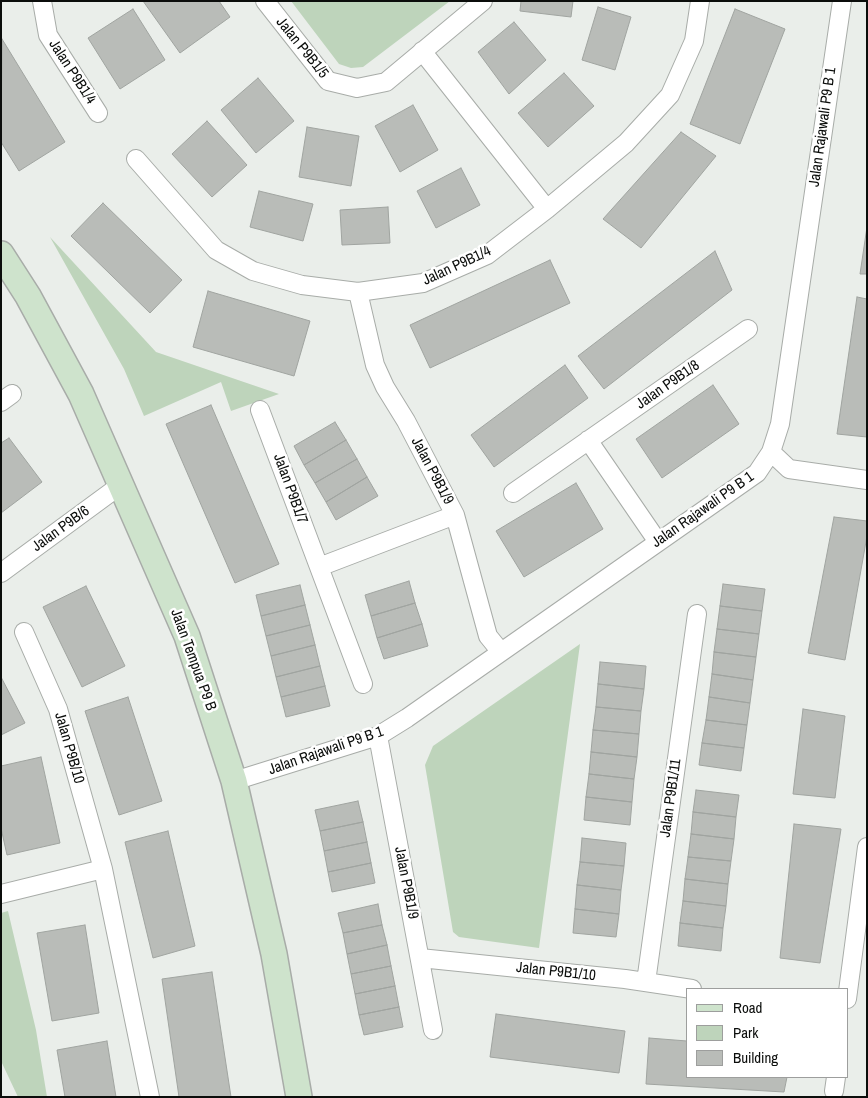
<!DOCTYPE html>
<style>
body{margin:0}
#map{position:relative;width:868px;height:1098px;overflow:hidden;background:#eaeeea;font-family:"Archivo Narrow",sans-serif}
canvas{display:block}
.frame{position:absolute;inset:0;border:2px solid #0b0d0b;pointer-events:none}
.legend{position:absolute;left:686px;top:988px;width:162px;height:90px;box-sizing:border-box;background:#fff;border:1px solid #9d9e9d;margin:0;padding:6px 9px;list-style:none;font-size:15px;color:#0b0d0b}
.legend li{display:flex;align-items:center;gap:10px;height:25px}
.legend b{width:25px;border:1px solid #9d9e9d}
</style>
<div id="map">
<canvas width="868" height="1098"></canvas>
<div class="frame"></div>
<ul class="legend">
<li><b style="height:6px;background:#cee3cc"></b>Road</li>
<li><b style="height:14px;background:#bed4bb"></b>Park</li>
<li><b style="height:14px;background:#b9bcb8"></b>Building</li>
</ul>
</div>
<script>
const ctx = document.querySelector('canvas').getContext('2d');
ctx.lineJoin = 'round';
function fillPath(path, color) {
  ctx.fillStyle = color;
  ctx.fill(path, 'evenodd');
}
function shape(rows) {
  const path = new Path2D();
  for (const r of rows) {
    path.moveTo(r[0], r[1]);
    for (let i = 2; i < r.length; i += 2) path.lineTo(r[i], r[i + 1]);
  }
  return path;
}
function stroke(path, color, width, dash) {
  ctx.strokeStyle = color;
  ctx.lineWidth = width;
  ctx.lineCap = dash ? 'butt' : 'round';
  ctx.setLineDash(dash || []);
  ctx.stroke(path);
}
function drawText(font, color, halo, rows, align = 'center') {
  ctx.font = font + ' "Archivo Narrow",sans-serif';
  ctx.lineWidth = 5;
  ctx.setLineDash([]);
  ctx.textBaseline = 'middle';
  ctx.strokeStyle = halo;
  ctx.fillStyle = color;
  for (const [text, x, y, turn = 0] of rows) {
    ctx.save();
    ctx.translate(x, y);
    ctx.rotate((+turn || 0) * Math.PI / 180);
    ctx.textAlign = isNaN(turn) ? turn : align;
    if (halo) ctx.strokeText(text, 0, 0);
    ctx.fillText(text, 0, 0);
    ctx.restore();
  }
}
fillPath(shape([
 [291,1,450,1,363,67,351,68,339,64],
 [50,237,156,352,279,394,231,411,221,382,144,416,124,369],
 [580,644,539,948,459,937,453,932,425,765,433,746],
 [8,911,36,1030,47,1097,18,1097,1,1061,1,913]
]), '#bed4bb');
const building = shape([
 [143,1,219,1,230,17,180,53,143,1],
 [521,1,573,1,571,17,520,11,521,1],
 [598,7,631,17,615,70,582,60,598,7],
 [133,9,165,60,120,89,88,38,133,9],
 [735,9,785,29,740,144,690,124,735,9],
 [514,22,546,60,509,94,478,52,514,22],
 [2,39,65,142,19,171,1,142,2,39],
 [564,73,594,106,548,147,518,113,564,73],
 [258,78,294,121,256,153,221,110,258,78],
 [413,105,438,150,400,172,375,126,413,105],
 [207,121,247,165,212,197,172,154,207,121],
 [307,127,359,136,351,186,299,177,307,127],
 [681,132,716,156,641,248,603,219,681,132],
 [461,168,480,205,436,228,417,191,461,168],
 [259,191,313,204,303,241,250,227,259,191],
 [103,203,182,280,150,313,71,236,103,203],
 [388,207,390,243,342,245,340,210,388,207],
 [867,227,867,274,860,274,867,227],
 [715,251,732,290,604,389,578,356,715,251],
 [550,260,570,303,430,368,410,325,550,260],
 [208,291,310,321,294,376,193,347,208,291],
 [857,297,867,299,867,437,837,434,857,297],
 [565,365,588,398,494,467,471,435,565,365],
 [713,385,739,424,662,478,636,439,713,385],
 [211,405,279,564,235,583,166,424,211,405],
 [335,422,346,440,304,465,294,446,335,422],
 [9,438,42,482,1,513,1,443,9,438],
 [346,440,357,459,315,483,304,465,346,440],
 [357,459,367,477,326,502,315,483,357,459],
 [367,477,378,496,336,520,326,502,367,477],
 [576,483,603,529,524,577,496,531,576,483],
 [834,517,867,521,867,536,845,660,808,653,834,517],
 [409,581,415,603,371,616,365,595,409,581],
 [723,584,765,589,762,611,720,606,723,584],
 [300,585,305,605,261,616,256,595,300,585],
 [86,586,125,666,82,687,43,607,86,586],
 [415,603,422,624,377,638,371,616,415,603],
 [305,605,310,625,266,636,261,616,305,605],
 [720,606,762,611,759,634,717,629,720,606],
 [422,624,428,646,384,659,377,638,422,624],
 [310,625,315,645,271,656,266,636,310,625],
 [717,629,759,634,756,657,714,652,717,629],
 [315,645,320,666,276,677,271,656,315,645],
 [714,652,756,657,753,680,712,674,714,652],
 [600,662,646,666,644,689,598,684,600,662],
 [320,666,325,686,281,697,276,677,320,666],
 [712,674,753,680,750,703,709,697,712,674],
 [1,677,25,723,1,735,1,677],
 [598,684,644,689,641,711,596,707,598,684],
 [325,686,330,706,286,717,281,697,325,686],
 [128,697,162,801,119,815,85,711,128,697],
 [709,697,750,703,747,725,706,720,709,697],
 [596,707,641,711,639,734,593,730,596,707],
 [803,709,845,716,835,798,793,794,803,709],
 [706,720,747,725,744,748,702,743,706,720],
 [593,730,639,734,637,757,591,752,593,730],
 [702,743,744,748,741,771,699,765,702,743],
 [591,752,637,757,634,779,589,774,591,752],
 [41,757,60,843,7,855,1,828,1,766,41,757],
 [589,774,634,779,632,802,586,797,589,774],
 [696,790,739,795,736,817,693,812,696,790],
 [586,797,632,802,630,825,584,820,586,797],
 [358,801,363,822,320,831,315,810,358,801],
 [693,812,736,817,734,839,691,834,693,812],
 [363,822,367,842,324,851,320,831,363,822],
 [794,824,841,829,820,963,780,958,794,824],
 [168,831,195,946,153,958,125,842,168,831],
 [691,834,734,839,731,861,688,857,691,834],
 [582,838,626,843,624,866,580,862,582,838],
 [367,842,371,863,328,872,324,851,367,842],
 [688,857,731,861,728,884,685,879,688,857],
 [580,862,624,866,621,890,577,885,580,862],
 [371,863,375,883,332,892,328,872,371,863],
 [685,879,728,884,726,906,683,901,685,879],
 [577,885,621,890,619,914,575,909,577,885],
 [683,901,726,906,723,928,680,923,683,901],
 [378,904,382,925,343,933,338,913,378,904],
 [575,909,619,914,616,937,573,933,575,909],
 [680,923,723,928,721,951,678,946,680,923],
 [85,925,99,1013,52,1021,37,933,85,925],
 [382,925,387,945,347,954,343,933,382,925],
 [387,945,391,966,351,974,347,954,387,945],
 [391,966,395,986,355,994,351,974,391,966],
 [212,972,231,1097,179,1097,162,979,212,972],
 [395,986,399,1007,359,1015,355,994,395,986],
 [399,1007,403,1027,364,1035,359,1015,399,1007],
 [496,1014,625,1031,619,1073,490,1057,496,1014],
 [649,1038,687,1041,687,1077,787,1077,784,1092,646,1084,649,1038],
 [107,1041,116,1097,65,1097,57,1050,107,1041]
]);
fillPath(building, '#b9bcb8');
stroke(building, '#a0a4a0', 1);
const street = shape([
 [42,1,48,35,98,113],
 [265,1,328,81,357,88,386,82,483,1],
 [422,51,547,209],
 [136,159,216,250,253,271,302,285,358,292,423,283,487,255,547,209,626,143,670,95,694,41,700,1],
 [358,292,375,365,385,387,406,421,455,515,488,636,501,652],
 [1,402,12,394],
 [260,410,363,684],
 [588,440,658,542],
 [771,452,789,469,867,480],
 [513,493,748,329],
 [319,567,455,515],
 [1,573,122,484],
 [24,632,58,709,103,869,150,1097],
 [378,736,433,1030],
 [234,781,378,736,407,718,757,473,771,452,780,424,842,1],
 [1,894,103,869],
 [420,958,625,979,692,989],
 [646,982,697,614],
 [847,999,867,847],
 [834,1091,836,1077]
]);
const secondary = shape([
 [1,254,28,296,81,394,187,636,234,781,274,954,299,1097]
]);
stroke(street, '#a8aca8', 20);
stroke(secondary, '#a8aca8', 28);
stroke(street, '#fff', 18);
stroke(secondary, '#cee3cc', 25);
drawText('15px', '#0b0d0b', '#fff', [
 ["Jalan P9B1/5",302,48,51],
 ["Jalan P9B1/4",72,72,57],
 ["Jalan Rajawali P9 B 1",823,127,-82],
 ["Jalan P9B1/4",457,266,-25],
 ["Jalan P9B1/8",668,385,-35],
 ["Jalan P9B1/9",432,471,62],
 ["Jalan P9B1/7",290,489,70],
 ["Jalan Rajawali P9 B 1",703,510,-35],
 ["Jalan P9B/6",61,529,-36],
 ["Jalan Tempua P9 B",193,660,70],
 ["Jalan P9B/10",69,748,74],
 ["Jalan Rajawali P9 B 1",326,751,-19],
 ["Jalan P9B1/11",671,798,-82],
 ["Jalan P9B1/9",406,883,79],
 ["Jalan P9B1/10",556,972,6]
]);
</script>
